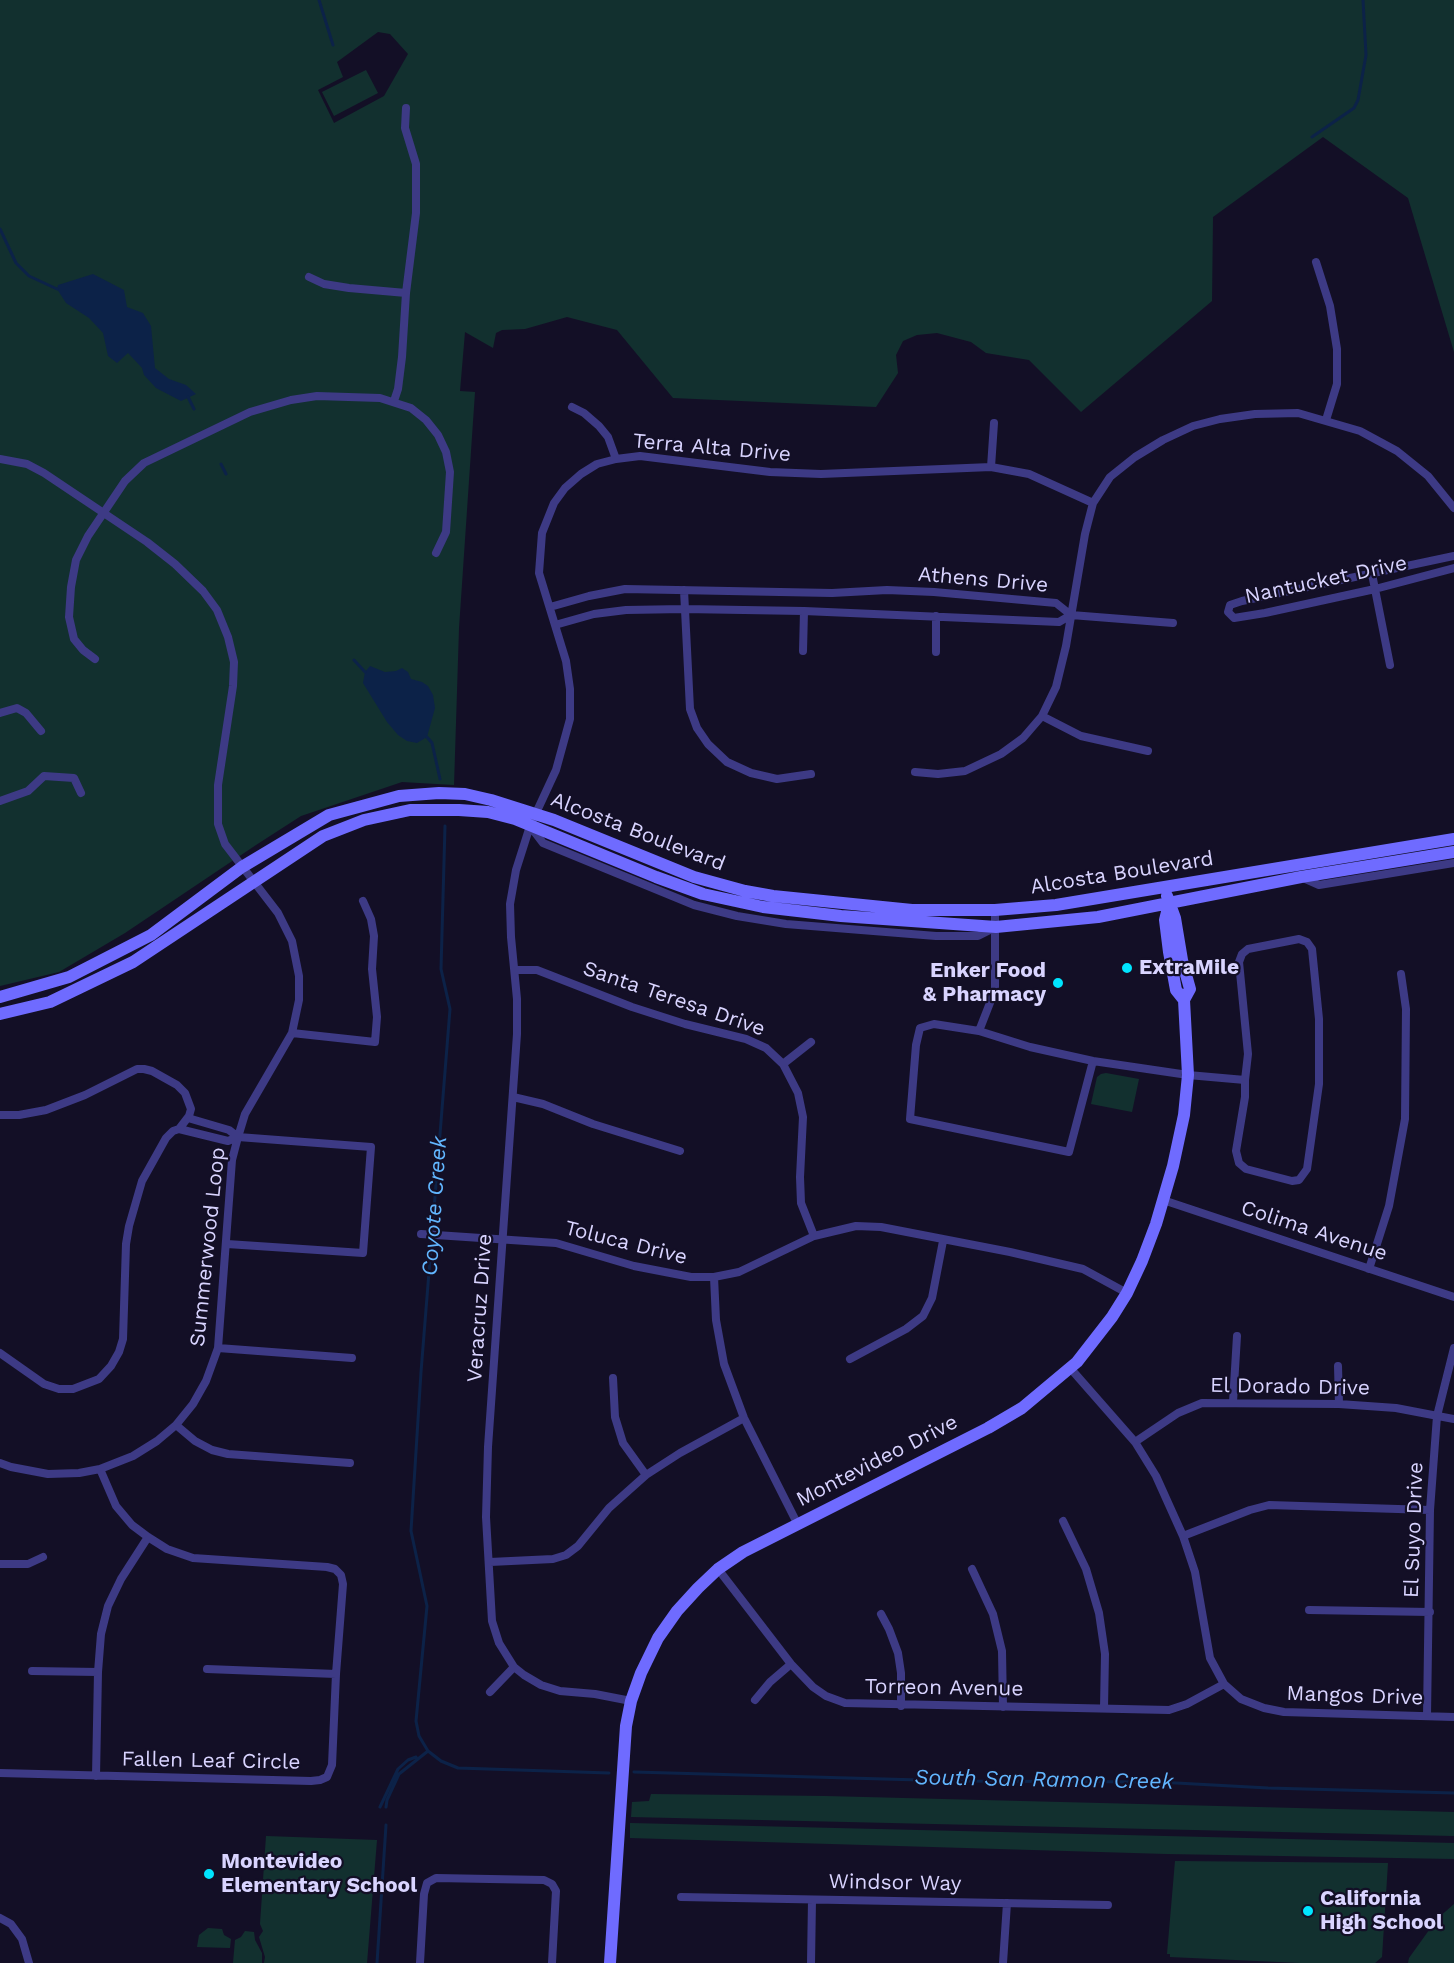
<!DOCTYPE html>
<style>
body{margin:0}
canvas{display:block;background:#130f26}
</style>
<canvas width="1454" height="1963"></canvas>
<script>
const ctx = document.querySelector('canvas').getContext('2d');
ctx.lineJoin = 'round';
function fillPath(path, color) {
  ctx.fillStyle = color;
  ctx.fill(path, 'evenodd');
}
function shape(rows) {
  const path = new Path2D();
  for (const r of rows) {
    path.moveTo(r[0], r[1]);
    for (let i = 2; i < r.length; i += 2) path.lineTo(r[i], r[i + 1]);
  }
  return path;
}
function stroke(path, color, width, dash) {
  ctx.strokeStyle = color;
  ctx.lineWidth = width;
  ctx.lineCap = dash ? 'butt' : 'round';
  ctx.setLineDash(dash || []);
  ctx.stroke(path);
}
function drawText(font, color, halo, rows, align = 'center') {
  ctx.font = font + ' "Work Sans",sans-serif';
  ctx.lineWidth = 4.5;
  ctx.setLineDash([]);
  ctx.textBaseline = 'middle';
  ctx.strokeStyle = halo;
  ctx.fillStyle = color;
  for (const [text, x, y, turn = 0] of rows) {
    ctx.save();
    ctx.translate(x, y);
    ctx.rotate((+turn || 0) * Math.PI / 180);
    ctx.textAlign = isNaN(turn) ? turn : align;
    if (halo) ctx.strokeText(text, 0, 0);
    ctx.fillText(text, 0, 0);
    ctx.restore();
  }
}
fillPath(shape([
 [0,0,1454,0,1454,352,1408,198,1323,137,1213,217,1212,301,1081,412,1029,360,986,353,971,342,937,333,917,335,903,341,896,355,898,373,876,407,673,398,617,330,567,317,525,329,502,330,496,333,493,348,465,332,460,391,475,392,459,628,454,785,402,782,301,816,256,845,125,933,59,972,0,986],
 [378,32,390,34,408,54,384,96,334,123,318,90,343,77,337,62],
 [366,70,378,93,334,116,322,92],
 [1106,1073,1139,1079,1132,1112,1091,1104,1097,1077,1101,1074],
 [651,1794,825,1796,1454,1812,1454,1836,631,1817,632,1802,649,1801],
 [630,1823,1454,1843,1454,1859,1167,1854,630,1838],
 [266,1836,377,1840,367,1963,264,1963,265,1957,259,1937,263,1931,260,1924],
 [1175,1861,1388,1863,1382,1957,1375,1963,1300,1963,1170,1957,1170,1954,1167,1954],
 [1454,1904,1454,1963,1408,1963,1409,1958,1437,1919],
 [208,1928,222,1929,224,1935,231,1939,230,1948,197,1947,199,1935],
 [245,1931,254,1932,255,1940,262,1953,262,1963,233,1963,235,1940,241,1937]
]), '#12302f');
fillPath(shape([
 [93,274,124,290,127,307,143,313,151,326,155,368,169,379,186,385,196,394,181,401,156,388,144,375,142,368,128,353,117,363,108,356,103,333,89,318,66,303,57,289,58,285],
 [370,666,385,672,396,671,402,668,408,672,411,679,422,682,428,686,433,695,435,708,427,737,417,743,407,741,398,735,387,722,363,683,365,672]
]), '#0c2248');
stroke(shape([
 [319,0,333,45],
 [1312,137,1354,108,1358,100,1366,55,1363,0],
 [0,229,16,263,29,276,57,289],
 [188,397,194,409],
 [221,464,226,474],
 [354,660,365,672],
 [427,737,432,743,440,779],
 [445,826,441,969,450,1009,421,1372,411,1531,427,1606,416,1721,419,1736,428,1751,441,1761,458,1768,609,1773],
 [634,1772,956,1781,1158,1782,1268,1788,1454,1793],
 [380,1807,398,1769,408,1760,416,1757],
 [386,1807,387,1800,399,1774,428,1751],
 [377,1963,386,1825]
]), '#0c2248', 3);
stroke(shape([
 [1316,262,1330,306,1337,349,1337,384,1326,420],
 [309,277,324,284,349,288,406,293],
 [394,401,398,389,402,357,406,293,416,213,416,164,405,128,406,108],
 [572,407,584,413,599,426,608,437,616,459],
 [0,459,27,464,44,473,147,542,175,564,203,591,217,610,228,637,234,662,233,686,218,785,218,824,225,844,278,913,292,941,299,976,299,1000,292,1033,245,1114,238,1137,232,1160,218,1348,206,1381,193,1404,176,1425,157,1441,133,1456,100,1469,79,1473,48,1474,11,1467,0,1463],
 [991,467,994,423],
 [1454,556,1242,601,1230,605,1228,612,1234,618,1265,613,1375,589,1454,568],
 [1372,574,1390,665],
 [684,590,690,709,697,728,708,744,727,762,751,773,777,779,811,774],
 [550,607,589,596,625,589,832,593,887,590,934,592,1056,603,1071,615],
 [1071,615,1173,623],
 [936,616,936,652],
 [555,625,594,614,626,610,684,609,804,611,1059,622,1071,615],
 [803,651,804,611],
 [95,659,83,650,74,639,69,617,71,587,76,560,88,536,125,481,144,463,250,412,291,400,317,396,380,398,411,408,426,420,438,435,446,452,450,472,446,532,436,553],
 [0,713,17,708,26,713,41,731],
 [1042,716,1081,736,1148,751],
 [915,772,938,774,965,771,1001,754,1023,738,1042,716,1056,687,1066,646,1085,534,1093,503,1110,477,1135,457,1163,440,1193,426,1220,419,1255,414,1298,413,1360,431,1397,451,1428,476,1454,508],
 [0,801,28,791,44,776,74,778,81,793],
 [530,826,543,843,694,905,737,916,786,924,936,936,978,936,994,928],
 [1301,877,1319,885,1454,863],
 [515,970,537,970,632,1007,685,1024,746,1039,766,1048,783,1064,798,1093,803,1117,800,1177,801,1203,814,1236],
 [979,1031,995,990,995,910],
 [292,1033,375,1042,377,1017,372,969,374,936,371,919,363,901],
 [1093,1061,1069,1152,910,1119,916,1045,920,1028,934,1024,979,1031,1030,1047,1093,1061,1188,1075,1245,1080,1248,1054,1239,962,1242,954,1248,949,1299,939,1307,942,1312,949,1319,1019,1319,1084,1307,1169,1299,1180,1292,1181,1246,1169,1239,1163,1236,1151,1245,1097,1245,1080],
 [783,1064,811,1042],
 [513,1097,543,1104,593,1124,680,1151],
 [0,1115,19,1115,46,1110,85,1095,137,1069,144,1069,152,1071,177,1085,185,1093,191,1109,189,1116,179,1129,173,1131,166,1138,142,1181,129,1226,126,1244,123,1339,119,1352,111,1366,99,1379,73,1389,59,1389,44,1384,0,1353],
 [188,1118,229,1130,238,1137],
 [179,1129,228,1141,238,1137,371,1147,363,1253,227,1244],
 [1163,1200,1454,1297],
 [421,1234,556,1243,634,1266,691,1277,714,1277,739,1272,814,1236,856,1226,881,1227,1010,1252,1083,1269,1127,1293],
 [1369,1269,1389,1206,1405,1119,1406,1009,1401,974],
 [714,1277,716,1320,724,1364,744,1418,797,1523],
 [218,1348,352,1358],
 [850,1359,906,1329,923,1316,932,1298,943,1241],
 [1338,1366,1339,1404],
 [1071,1369,1135,1442,1156,1476,1183,1536,1195,1572,1210,1658,1224,1684,1241,1699,1264,1708,1284,1712,1454,1717],
 [613,1378,615,1417,623,1443,646,1475],
 [1233,1402,1237,1336],
 [176,1425,195,1441,212,1450,228,1454,350,1463],
 [1135,1442,1178,1413,1202,1403,1339,1404,1396,1408,1454,1419],
 [1063,1521,1086,1569,1099,1613,1105,1654,1104,1708],
 [1183,1536,1250,1510,1269,1505,1430,1510],
 [490,1562,553,1559,566,1555,578,1546,609,1508,646,1475,680,1453,744,1418],
 [0,1564,28,1564,43,1557],
 [718,1569,791,1664,813,1687,826,1696,845,1703,1169,1710,1187,1704,1224,1684],
 [972,1569,993,1614,1002,1651,1003,1707],
 [1309,1610,1430,1612],
 [881,1614,889,1629,898,1653,901,1673,901,1706],
 [207,1669,336,1674],
 [32,1671,98,1672],
 [490,1692,514,1667],
 [755,1700,770,1682,791,1664],
 [631,1701,595,1694,560,1691,541,1685,524,1675,514,1667,499,1643,492,1621,486,1517,488,1447,517,1034,517,999,511,937,510,904,516,870,530,826,556,770,570,719,570,689,566,661,539,573,542,533,554,503,565,488,581,474,597,464,616,459,640,456,770,472,821,474,991,467,1029,474,1093,503],
 [1427,1716,1430,1510,1437,1416,1454,1348],
 [0,1773,311,1781,320,1780,327,1777,332,1765,336,1674,343,1584,341,1575,335,1569,327,1567,193,1558,167,1549,148,1537,132,1525,116,1506,100,1469],
 [96,1776,98,1672,101,1634,108,1606,121,1579,148,1537],
 [681,1897,1108,1905],
 [0,1918,11,1924,22,1939,29,1963],
 [420,1963,424,1894,427,1883,436,1878,544,1880,552,1884,556,1891,552,1963],
 [811,1963,812,1900],
 [1003,1963,1007,1903]
]), '#3d3a85', 8);
stroke(shape([
 [1169,904,1165,920,1169,952,1176,990,1184,1000],
 [0,997,69,977,151,935,242,867,329,815,399,796,439,793,465,794,491,800,554,820,694,877,745,891,773,896,912,910,995,910,1056,905,1454,839],
 [0,1014,50,1002,133,962,323,836,364,820,410,810,459,810,488,812,515,819,656,877,703,894,763,907,841,916,996,927,1098,917,1301,877,1454,852],
 [610,1963,626,1726,631,1701,641,1673,658,1638,677,1611,698,1588,718,1569,743,1552,988,1428,1022,1408,1077,1362,1112,1317,1127,1293,1142,1261,1156,1224,1173,1166,1184,1115,1188,1075,1184,1000,1190,989,1182,960,1175,918,1167,896]
]), '#6f6bff', 12);
for (const [x, y, r, color] of [
 [1127,968,6,"#00e5ff"],
 [1058,983,6,"#00e5ff"],
 [209,1874,6,"#00e5ff"],
 [1308,1911,6,"#00e5ff"]
]) {
  const dot = new Path2D();
  dot.arc(x, y, r, 0, 2 * Math.PI);
  ctx.fillStyle = color;
  ctx.fill(dot);
  stroke(dot, '#130f26', 2);
}
drawText('21px', '#d9d4ff', '#130f26', [
 ["Terra Alta Drive",712,448,5],
 ["Athens Drive",983,580,5],
 ["Nantucket Drive",1326,580,-12],
 ["Alcosta Boulevard",638,832,21],
 ["Alcosta Boulevard",1122,873,-9],
 ["Santa Teresa Drive",674,999,19],
 ["Colima Avenue",1314,1231,18],
 ["Toluca Drive",626,1243,14],
 ["Summerwood Loop",208,1247,-84],
 ["Veracruz Drive",480,1308,-86],
 ["El Dorado Drive",1290,1387,1],
 ["Montevideo Drive",877,1461,-27],
 ["El Suyo Drive",1414,1530,-88],
 ["Torreon Avenue",944,1688,1],
 ["Mangos Drive",1355,1696,2],
 ["Fallen Leaf Circle",211,1761,1],
 ["Windsor Way",895,1883,1]
]);
drawText('bold 21px', '#d9d4ff', '#130f26', [
 ["ExtraMile",1139,968],
 ["Enker Food",1046,971,"right"],
 ["& Pharmacy",1046,995,"right"],
 ["Montevideo",221,1862],
 ["Elementary School",221,1886],
 ["California",1320,1899],
 ["High School",1320,1923]
], 'left');
drawText('italic 22px', '#62b6ff', '#130f26', [
 ["Coyote Creek",435,1206,-86],
 ["South San Ramon Creek",1044,1780,1]
]);
</script>
